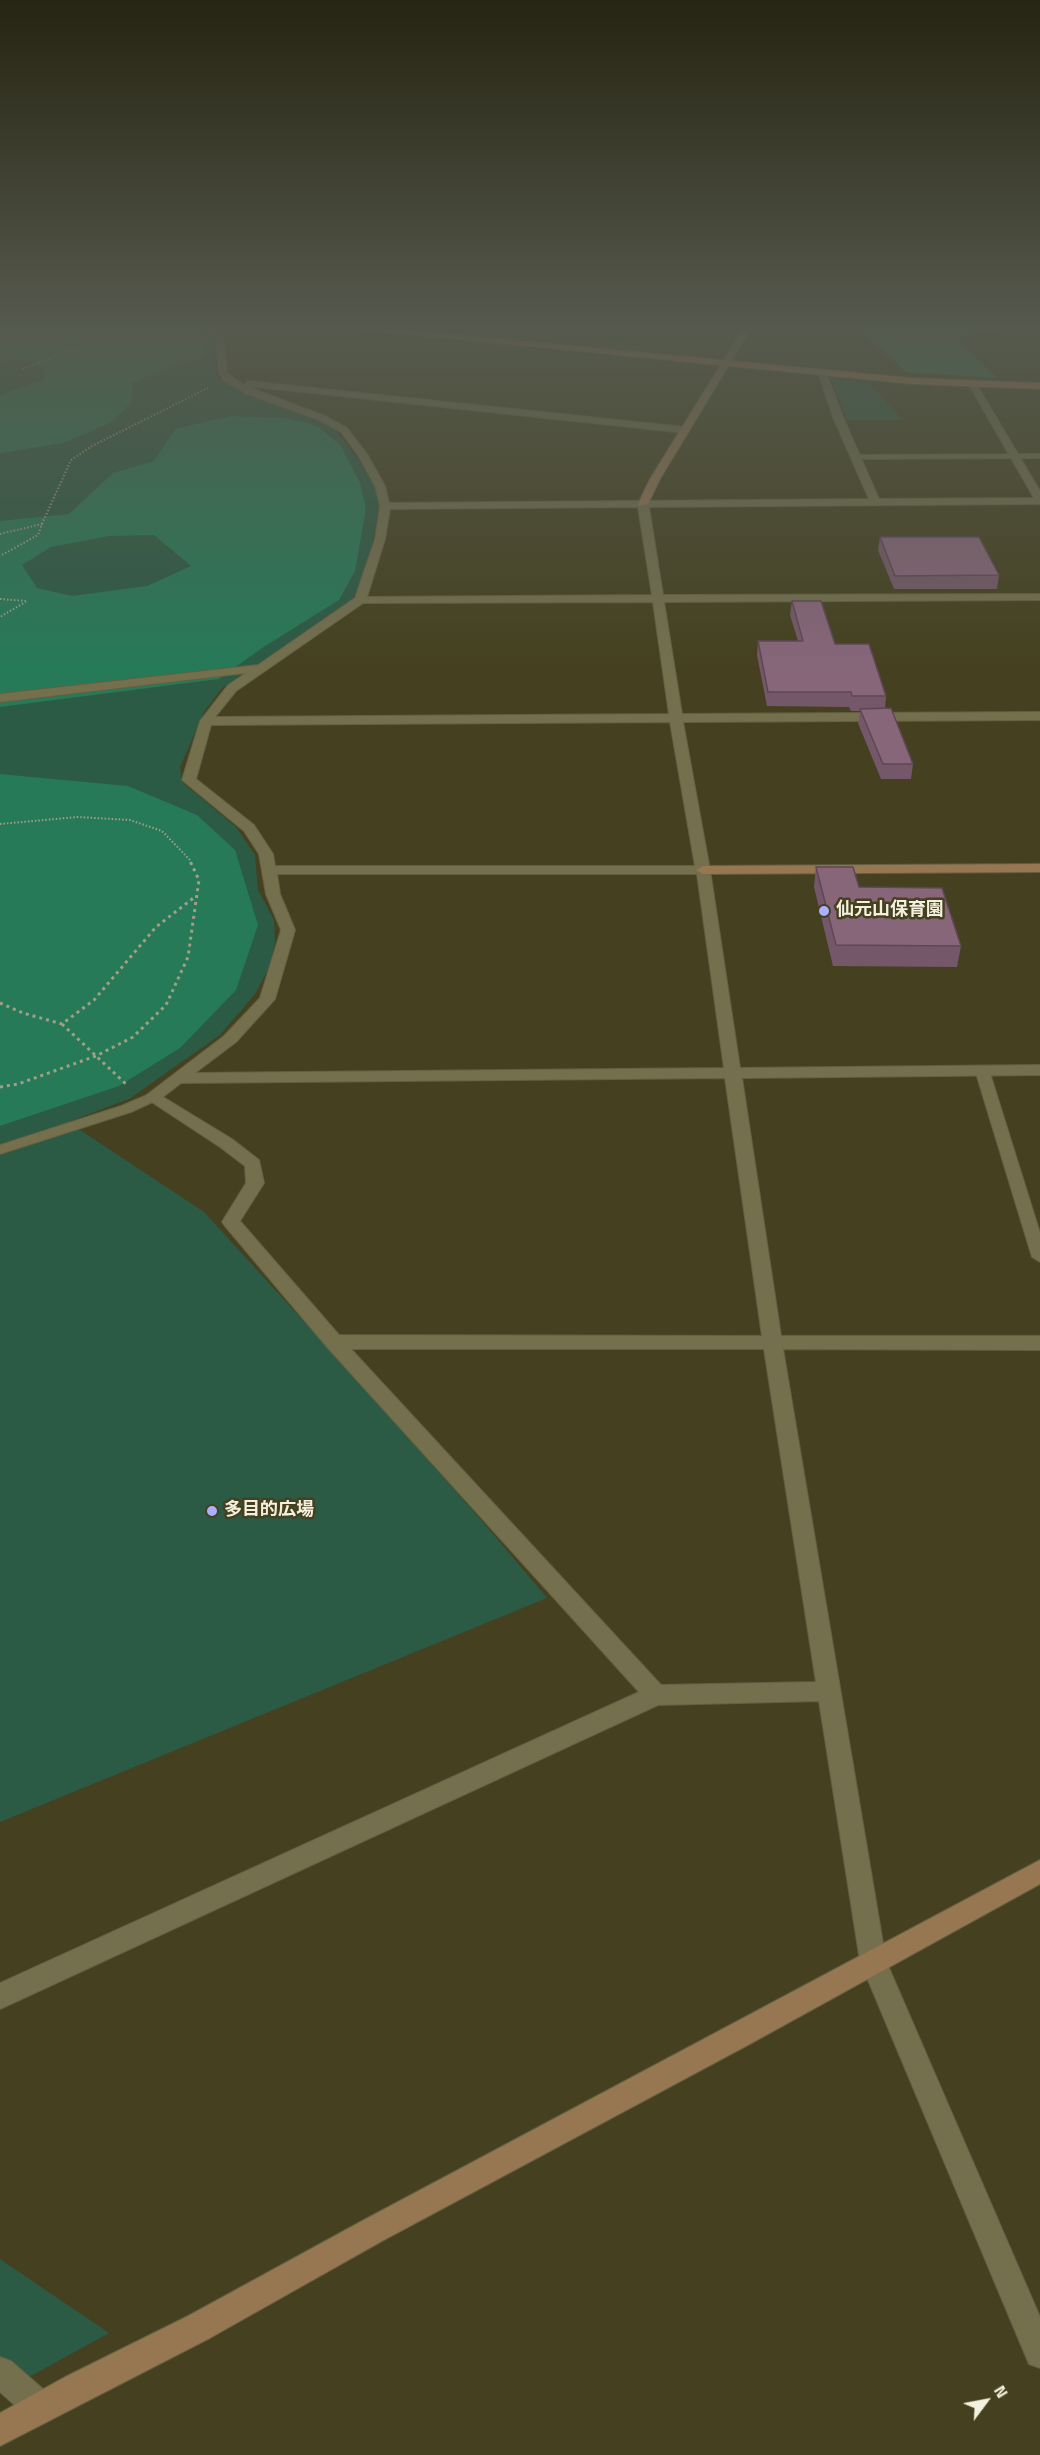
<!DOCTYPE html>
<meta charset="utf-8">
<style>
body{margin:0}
#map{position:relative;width:1040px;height:2455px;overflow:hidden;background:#454120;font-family:"Titillium Web",sans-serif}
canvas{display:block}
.north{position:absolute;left:956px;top:2371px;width:60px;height:60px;-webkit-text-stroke:4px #454120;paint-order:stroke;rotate:58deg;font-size:16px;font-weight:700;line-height:24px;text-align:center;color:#f3f1de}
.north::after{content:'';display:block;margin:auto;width:21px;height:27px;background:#f3f1de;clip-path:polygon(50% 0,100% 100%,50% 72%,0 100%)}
</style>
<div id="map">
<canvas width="1040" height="2455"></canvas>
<div class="north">N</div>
</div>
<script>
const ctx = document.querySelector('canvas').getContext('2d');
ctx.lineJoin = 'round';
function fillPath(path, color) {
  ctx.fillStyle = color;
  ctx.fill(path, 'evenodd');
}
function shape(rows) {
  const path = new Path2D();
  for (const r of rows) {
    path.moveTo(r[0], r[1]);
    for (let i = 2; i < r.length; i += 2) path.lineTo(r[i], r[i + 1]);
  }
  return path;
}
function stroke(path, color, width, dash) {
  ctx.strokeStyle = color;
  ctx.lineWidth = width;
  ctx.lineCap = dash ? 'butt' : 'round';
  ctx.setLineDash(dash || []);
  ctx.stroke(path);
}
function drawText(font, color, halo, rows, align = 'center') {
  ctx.font = font + ' "Titillium Web","Noto Sans JP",sans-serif';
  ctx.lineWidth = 5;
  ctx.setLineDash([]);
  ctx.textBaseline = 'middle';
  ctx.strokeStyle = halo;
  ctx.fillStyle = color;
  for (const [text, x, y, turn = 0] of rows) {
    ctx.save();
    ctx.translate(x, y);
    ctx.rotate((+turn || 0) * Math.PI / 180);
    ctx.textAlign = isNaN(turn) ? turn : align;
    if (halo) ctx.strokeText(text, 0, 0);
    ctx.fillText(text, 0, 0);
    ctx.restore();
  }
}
fillPath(shape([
 [0,327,206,327,215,336,217,378,241,391,323,421,336,431,359,460,375,486,379,506,373,541,361,582,351,602,222,688,204,712,180,767,182,782,236,827,255,855,258,890,274,920,275,943,270,966,255,994,220,1035,129,1099,68,1122,204,1212,331,1351,489,1529,547,1598,0,1822],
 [831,378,869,383,903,420,847,420],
 [0,2259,109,2333,0,2393]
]), '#2b5a45');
fillPath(shape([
 [0,327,193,327,205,340,204,357,175,365,132,383,131,403,110,423,63,443,0,453,0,395,43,380,45,371,31,360,8,360,0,363],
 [887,327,1000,327,1004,330,955,337,997,378,906,372,859,328],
 [230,416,285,418,317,426,340,445,360,483,366,509,355,571,339,600,262,648,219,679,0,707,0,521,69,514,113,473,154,461,175,429],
 [154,535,191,566,147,586,72,596,37,588,22,565,51,547,109,536],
 [0,774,128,786,197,815,235,850,258,925,236,990,180,1048,119,1086,0,1126]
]), '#267a58');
const lane = shape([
 [1040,454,1040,458,856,459,852,457,856,455,1040,454],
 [982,1066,989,1070,1040,1233,1040,1262,1032,1257,975,1070,982,1066],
 [152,1093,159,1097,157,1100,131,1112,0,1154,0,1145,121,1106,152,1093]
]);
const street = shape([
 [207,327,215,327,223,335,227,373,244,385,248,381,685,427,690,430,685,433,246,386,325,416,347,428,367,454,385,486,389,503,869,499,833,417,818,372,822,369,826,372,843,417,879,499,1034,498,969,385,973,382,977,385,1040,491,1040,504,649,507,663,595,1040,594,1040,600,664,602,682,714,1040,712,1040,720,683,722,710,870,740,1068,1040,1065,1040,1075,742,1078,781,1336,1040,1336,1040,1350,783,1349,886,1961,1040,2317,1040,2368,1029,2364,860,1961,819,1701,658,1705,0,2009,0,1983,639,1692,327,1347,225,1226,222,1222,246,1183,245,1166,220,1147,144,1097,224,1036,260,998,281,930,266,894,259,854,244,831,182,780,200,721,228,685,246,673,0,702,0,694,258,665,355,598,375,539,380,506,375,486,358,455,341,432,319,420,247,394,224,381,219,373,215,336,207,327],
 [638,507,652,595,367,597,385,539,390,509,638,507],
 [653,602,669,714,215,717,236,691,363,603,653,602],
 [670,722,695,866,275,866,273,854,254,825,196,779,211,725,670,722],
 [277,874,697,874,724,1068,195,1073,236,1042,275,999,295,930,280,894,277,874],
 [725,1078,762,1336,339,1335,240,1221,264,1183,259,1160,232,1139,163,1097,181,1083,725,1078],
 [351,1349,764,1349,816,1682,661,1685,351,1349],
 [0,2357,11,2361,52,2397,56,2408,52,2419,41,2423,30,2419,0,2392,0,2357]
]);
const secondary = shape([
 [391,327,401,327,410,332,403,334,391,327],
 [744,327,752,327,660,479,648,504,639,506,638,504,650,479,744,327],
 [1040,864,1040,872,703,874,696,870,703,866,1040,864],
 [1040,1860,1040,1884,748,2045,382,2241,210,2338,0,2446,0,2413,65,2377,188,2316,362,2221,1040,1860]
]);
const primary = shape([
 [349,327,373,327,912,378,1040,383,1040,389,912,384,353,329,349,327]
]);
stroke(lane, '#636042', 2);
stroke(street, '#636042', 2);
stroke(secondary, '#636042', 2);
stroke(primary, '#636042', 2);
stroke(shape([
 [22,369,135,327],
 [42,524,71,460,92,446,210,387],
 [0,534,42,524,38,535,0,556],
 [0,599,27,601,0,617],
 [0,824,78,817,130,820,162,831,190,860]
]), '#a29f85', 2, [1.5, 2]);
stroke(shape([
 [0,1003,23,1013,62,1024,94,1000,156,927,196,896],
 [62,1024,127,1085],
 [0,1087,18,1084,96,1056,133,1037,166,1005,188,957,199,880,189,859]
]), '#a29f85', 3, [3, 4]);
fillPath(lane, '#74704e');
fillPath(street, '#74704e');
fillPath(secondary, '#977652');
fillPath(primary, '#ba7c56');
fillPath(shape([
 [880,537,999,575,997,589,894,589,878,550],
 [792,601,886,696,885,709,913,764,911,779,881,779,858,723,860,711,851,711,849,707,767,706,757,655,758,641,798,641,790,615],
 [816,867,859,887,961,946,957,967,833,966,814,887]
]), '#745869');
const building = shape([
 [880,537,979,537,999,575,895,576,880,537],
 [792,601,821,601,835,644,869,644,886,696,852,696,851,692,768,692,758,641,803,641,792,601],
 [891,708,913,764,883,764,860,709,891,708],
 [816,867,853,867,859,887,942,888,961,946,836,945,816,867]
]);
fillPath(building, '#87667a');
stroke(building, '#5e4755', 1.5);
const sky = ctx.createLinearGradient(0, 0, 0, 670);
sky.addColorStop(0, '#262412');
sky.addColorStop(0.49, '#565a4e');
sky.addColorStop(1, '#565a4e00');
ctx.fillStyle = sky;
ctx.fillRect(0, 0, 1040, 670);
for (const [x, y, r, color] of [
 [824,911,6,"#acaffb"],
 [212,1511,6,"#acaffb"]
]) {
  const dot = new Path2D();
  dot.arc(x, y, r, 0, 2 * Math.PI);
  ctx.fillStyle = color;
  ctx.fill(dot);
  stroke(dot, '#454120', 2);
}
drawText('bold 18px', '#f3f1de', '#454120', [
 ["仙元山保育園",836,911],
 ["多目的広場",224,1511]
], 'left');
</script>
